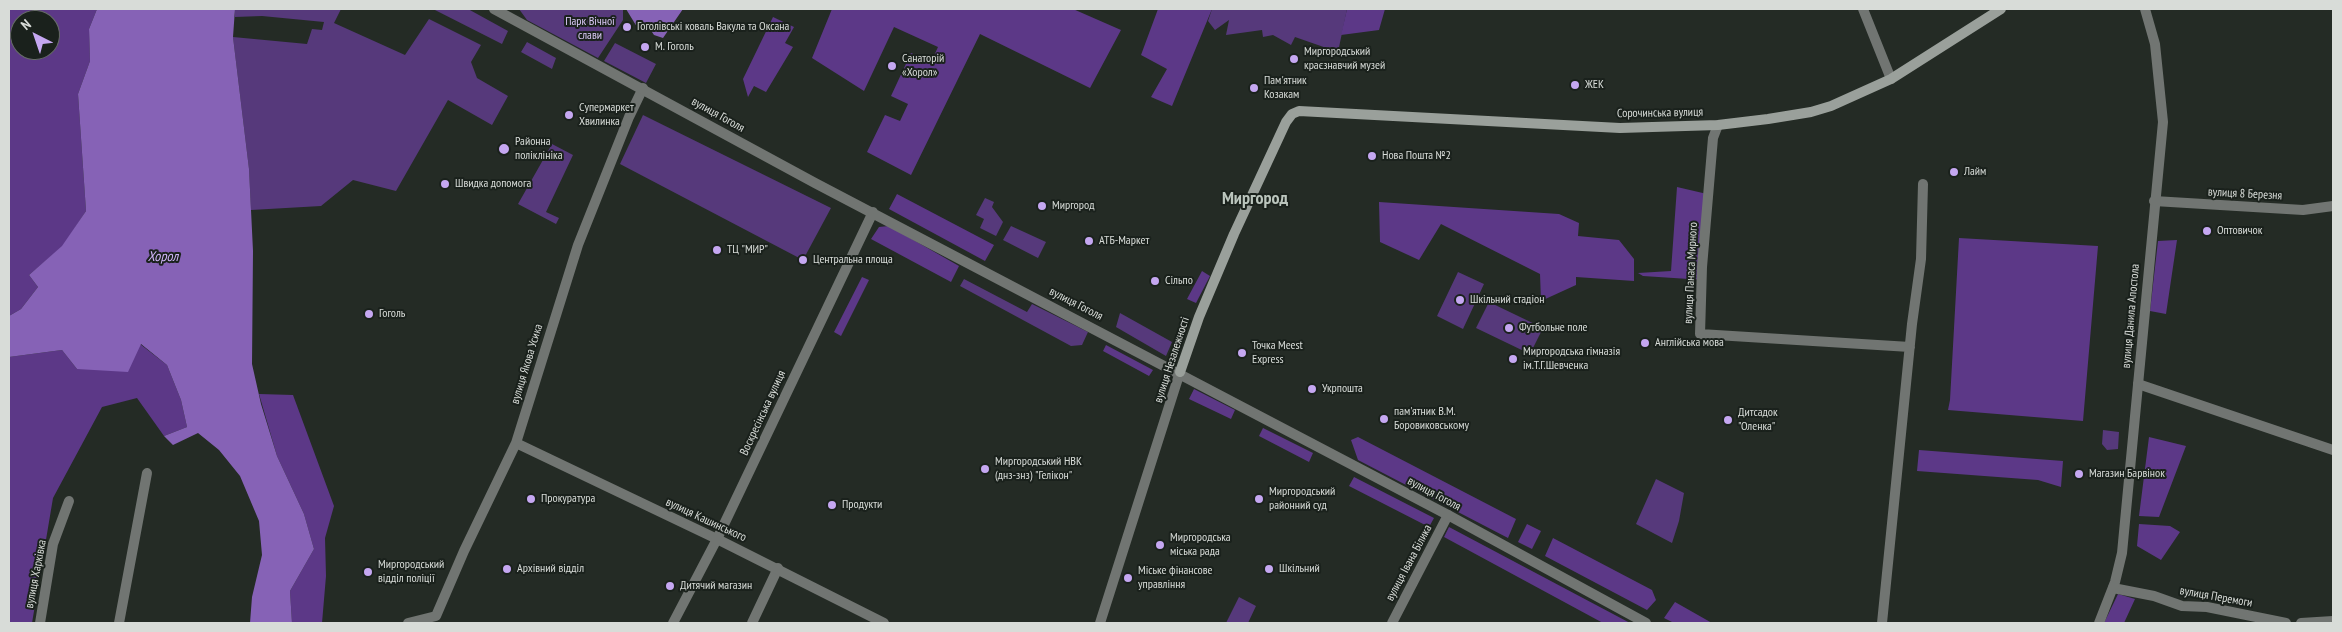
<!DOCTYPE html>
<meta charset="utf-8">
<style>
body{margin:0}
#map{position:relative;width:2342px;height:632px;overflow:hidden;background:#242b25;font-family:"PT Sans Narrow",sans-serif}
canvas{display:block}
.frame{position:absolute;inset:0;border:10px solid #d8dcd8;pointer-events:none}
.north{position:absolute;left:10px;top:10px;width:50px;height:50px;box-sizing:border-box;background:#1a211c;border:1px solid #666c67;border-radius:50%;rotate:319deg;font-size:14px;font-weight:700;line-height:20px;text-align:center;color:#d8dcd8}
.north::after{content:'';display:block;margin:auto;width:18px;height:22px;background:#c5a7f1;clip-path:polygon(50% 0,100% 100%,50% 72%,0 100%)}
</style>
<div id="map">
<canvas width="2342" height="632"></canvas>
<div class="frame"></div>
<div class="north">N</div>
</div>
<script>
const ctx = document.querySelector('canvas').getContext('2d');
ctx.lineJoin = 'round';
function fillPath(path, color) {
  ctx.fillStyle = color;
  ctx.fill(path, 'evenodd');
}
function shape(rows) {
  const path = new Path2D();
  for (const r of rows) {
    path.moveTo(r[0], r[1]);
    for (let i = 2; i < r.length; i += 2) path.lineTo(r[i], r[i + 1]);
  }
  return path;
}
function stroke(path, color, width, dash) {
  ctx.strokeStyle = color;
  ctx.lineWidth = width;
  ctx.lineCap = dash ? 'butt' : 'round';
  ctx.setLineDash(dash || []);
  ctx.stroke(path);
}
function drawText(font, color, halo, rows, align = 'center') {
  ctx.font = font + ' "PT Sans Narrow",sans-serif';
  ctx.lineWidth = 4;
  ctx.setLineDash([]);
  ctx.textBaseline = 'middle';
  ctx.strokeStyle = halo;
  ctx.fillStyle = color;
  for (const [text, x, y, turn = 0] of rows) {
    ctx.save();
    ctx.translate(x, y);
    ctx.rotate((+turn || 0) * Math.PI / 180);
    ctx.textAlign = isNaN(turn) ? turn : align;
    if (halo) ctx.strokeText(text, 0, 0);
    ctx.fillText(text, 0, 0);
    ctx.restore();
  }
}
fillPath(shape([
 [235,9,341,9,334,23,405,55,429,19,481,45,471,62,477,78,508,96,492,125,448,100,396,191,353,180,321,206,251,210,249,169,233,37,307,44,312,29,322,30,324,22,262,16,235,17],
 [433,9,468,9,508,31,502,44],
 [519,9,623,9,623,20,598,58,527,20],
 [1212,9,1347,9,1338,52,1295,37,1291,45,1273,35,1263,37,1262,30,1226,35,1229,20,1215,30,1208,21],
 [527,42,556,58,552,69,521,52],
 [615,43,656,64,646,83,604,61],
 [643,115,831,208,803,260,620,164],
 [552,144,573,155,546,212,559,218,556,224,518,204],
 [985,198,994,202,992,207,1003,222,996,236,980,228,984,219,976,215],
 [1011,226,1046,242,1038,258,1003,240],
 [1458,272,1484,284,1463,329,1437,316],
 [964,279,1027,312,1032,304,1088,332,1082,345,1071,346,960,286],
 [1489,302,1543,328,1530,354,1476,328],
 [1120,313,1172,342,1166,356,1116,327],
 [2103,430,2119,432,2118,449,2107,450,2102,444],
 [1656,479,1684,493,1679,521,1672,543,1636,524],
 [1239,597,1256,606,1248,623,1226,623]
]), '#56397b');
fillPath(shape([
 [9,9,97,9,89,29,90,61,78,94,86,211,63,246,29,275,38,287,21,309,9,316],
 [20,20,50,20,50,50,20,50],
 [832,9,1073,9,1121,30,1090,88,980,34,911,175,867,152,885,115,900,121,908,104,891,96,911,53,931,62,938,47,894,27,864,91,812,58],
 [1158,9,1212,9,1172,106,1151,97,1167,69,1141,55],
 [1347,9,1385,9,1379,30,1341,35],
 [773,17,794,27,785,43,793,47,766,92,754,86,748,97,743,79],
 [1677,187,1707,194,1704,280,1643,276,1638,273,1671,271],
 [897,194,994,245,985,261,889,209],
 [1379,202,1559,214,1579,223,1578,236,1619,240,1634,259,1634,281,1576,277,1576,285,1541,301,1540,274,1441,224,1419,260,1380,242],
 [889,226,959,266,951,282,871,239,879,227],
 [1959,238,2098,246,2083,421,1948,410,1950,400],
 [2177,240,2166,314,2150,311,2158,241],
 [1202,271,1210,276,1196,303,1187,299],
 [862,277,869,280,841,336,834,332],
 [140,344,167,365,181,400,187,427,164,436,137,398,102,407,53,498,32,623,9,623,9,357,62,350,77,369,97,369],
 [1106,345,1153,370,1149,376,1103,351],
 [1194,389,1235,410,1231,419,1189,399],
 [259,394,293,395,334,506,325,538,326,576,322,623,292,623,290,591,314,549,304,514,277,456],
 [1263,428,1313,453,1309,462,1259,436],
 [1358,437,1516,519,1508,538,1358,460,1351,440],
 [2149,437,2186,446,2159,517,2139,516],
 [1919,450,2063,461,2061,487,2038,480,1917,471],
 [1354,477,1434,518,1429,527,1349,486],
 [1527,524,1541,531,1532,549,1518,542],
 [2139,524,2170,526,2180,532,2161,560,2137,546],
 [1449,527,1630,623,1603,623,1444,537],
 [1553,538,1652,590,1656,600,1647,610,1545,556],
 [2118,594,2135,599,2124,623,2104,623],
 [1675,602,1712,623,1674,623,1664,618]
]), '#5c3887');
fillPath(shape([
 [97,9,235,9,233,37,249,169,253,251,252,364,261,404,277,456,304,514,314,549,290,591,292,623,250,623,252,597,262,555,259,521,240,476,219,450,198,433,173,445,164,436,187,427,181,400,167,365,141,344,128,372,77,369,62,350,9,357,9,316,21,309,38,287,29,275,62,246,86,211,78,94,90,61,89,29],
 [626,9,683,9,663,38,654,35,650,29,645,31,637,27]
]), '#8662b6');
stroke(shape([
 [1863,9,1891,79],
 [1718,125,1713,138,1702,267,1700,334,1910,347],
 [2154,201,2303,210,2333,206],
 [2138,384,2333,450],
 [516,443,717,539],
 [2113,588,2154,596,2182,606,2207,607,2286,623],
 [40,623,53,544,69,501],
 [119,623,147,473],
 [408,623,436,616,464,551,516,443,578,245,629,117,643,88],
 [752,623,778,568],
 [1392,623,1448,515],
 [1882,623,1912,324,1921,259,1923,184],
 [2301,623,2333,621]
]), '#717572', 10);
stroke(shape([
 [494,9,815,183,1448,515,1646,623],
 [717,539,884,623],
 [673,623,717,539,873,212],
 [1100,623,1180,372],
 [2099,623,2115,582,2122,553,2163,122,2155,44,2145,9]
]), '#717572', 10);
stroke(shape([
 [1180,372,1199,317,1234,234,1286,122,1292,114,1299,111,1620,128,1718,125,1768,119,1811,112,1831,106,1891,79,2001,9]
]), '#9aa09b', 10);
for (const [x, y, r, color] of [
 [627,27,5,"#c5a7f1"],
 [645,47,5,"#c5a7f1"],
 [1294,59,5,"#c5a7f1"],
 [892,66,5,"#c5a7f1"],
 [1575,85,5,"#c5a7f1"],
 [1254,88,5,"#c5a7f1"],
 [569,115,5,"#c5a7f1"],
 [504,149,6,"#c5a7f1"],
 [1372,156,5,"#c5a7f1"],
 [1954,172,5,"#c5a7f1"],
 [445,184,5,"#c5a7f1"],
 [1042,206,5,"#c5a7f1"],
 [2207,231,5,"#c5a7f1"],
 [1089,241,5,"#c5a7f1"],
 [717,250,5,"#c5a7f1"],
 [803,260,5,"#c5a7f1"],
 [1155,281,5,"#c5a7f1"],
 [1460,300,5,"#c5a7f1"],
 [369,314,5,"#c5a7f1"],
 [1509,328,5,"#c5a7f1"],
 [1645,343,5,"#c5a7f1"],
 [1242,353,5,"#c5a7f1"],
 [1513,359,5,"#c5a7f1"],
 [1312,389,5,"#c5a7f1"],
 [1384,419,5,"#c5a7f1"],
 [1728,420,5,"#c5a7f1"],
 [985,469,5,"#c5a7f1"],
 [2079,474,5,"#c5a7f1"],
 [531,499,5,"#c5a7f1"],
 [1259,499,5,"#c5a7f1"],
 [832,505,5,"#c5a7f1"],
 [1160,545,5,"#c5a7f1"],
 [507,569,5,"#c5a7f1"],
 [1269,569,5,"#c5a7f1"],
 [368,572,5,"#c5a7f1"],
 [1128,578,5,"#c5a7f1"],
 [670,586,5,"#c5a7f1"]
]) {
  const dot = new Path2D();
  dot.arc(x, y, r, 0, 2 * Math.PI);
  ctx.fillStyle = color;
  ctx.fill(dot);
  stroke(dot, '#1a211c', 2);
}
drawText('12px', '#dac9f6', '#1a211c', [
 ["Парк Вічної",590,22],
 ["слави",590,36]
]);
drawText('12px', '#d8dcd8', '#1a211c', [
 ["Гоголівські коваль Вакула та Оксана",637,27],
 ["М. Гоголь",655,47],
 ["Миргородський",1304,52],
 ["краєзнавчий музей",1304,66],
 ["Санаторій",902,59],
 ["«Хорол»",902,73],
 ["Пам'ятник",1264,81],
 ["Козакам",1264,95],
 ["ЖЕК",1585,85],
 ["Супермаркет",579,108],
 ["Хвилинка",579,122],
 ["Районна",515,142],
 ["поліклініка",515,156],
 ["Нова Пошта №2",1382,156],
 ["Лайм",1964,172],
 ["Швидка допомога",455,184],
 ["Миргород",1052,206],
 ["Оптовичок",2217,231],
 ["АТБ-Маркет",1099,241],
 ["ТЦ \"МИР\"",727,250],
 ["Центральна площа",813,260],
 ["Сільпо",1165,281],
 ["Шкільний стадіон",1470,300],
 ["Гоголь",379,314],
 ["Футбольне поле",1519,328],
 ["Англійська мова",1655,343],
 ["Точка Meest",1252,346],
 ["Express",1252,360],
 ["Миргородська гімназія",1523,352],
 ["ім.Т.Г.Шевченка",1523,366],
 ["Укрпошта",1322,389],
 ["пам'ятник В.М.",1394,412],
 ["Боровиковському",1394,426],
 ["Дитсадок",1738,413],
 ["\"Оленка\"",1738,427],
 ["Миргородський НВК",995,462],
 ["(днз-знз) \"Гелікон\"",995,476],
 ["Магазин Барвінок",2089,474],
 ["Миргородський",1269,492],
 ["районний суд",1269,506],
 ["Прокуратура",541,499],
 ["Продукти",842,505],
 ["Миргородська",1170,538],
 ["міська рада",1170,552],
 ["Миргородський",378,565],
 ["відділ поліції",378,579],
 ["Архівний відділ",517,569],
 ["Шкільний",1279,569],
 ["Міське фінансове",1138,571],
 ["управління",1138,585],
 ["Дитячий магазин",680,586]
], 'left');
drawText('12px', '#d8dcd8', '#1a211c', [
 ["Сорочинська вулиця",1660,113,-1],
 ["вулиця Гоголя",718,115,29],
 ["вулиця 8 Березня",2245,194,3],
 ["вулиця Панаса Мирного",1691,273,-87],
 ["вулиця Гоголя",1076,304,27],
 ["вулиця Данила Апостола",2131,316,-85],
 ["вулиця Незалежності",1172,360,-72],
 ["вулиця Якова Усика",527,364,-73],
 ["Воскресінська вулиця",763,413,-65],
 ["вулиця Гоголя",1434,494,28],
 ["вулиця Кашинського",706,520,25],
 ["вулиця Івана Білика",1409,563,-62],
 ["вулиця Харківка",36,574,-79],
 ["вулиця Перемоги",2216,597,10]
]);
drawText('italic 14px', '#cfb4f7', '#1a211c', [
 ["Хорол",163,257]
]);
drawText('bold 18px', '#bbc5bd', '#1a211c', [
 ["Миргород",1255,199]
]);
</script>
